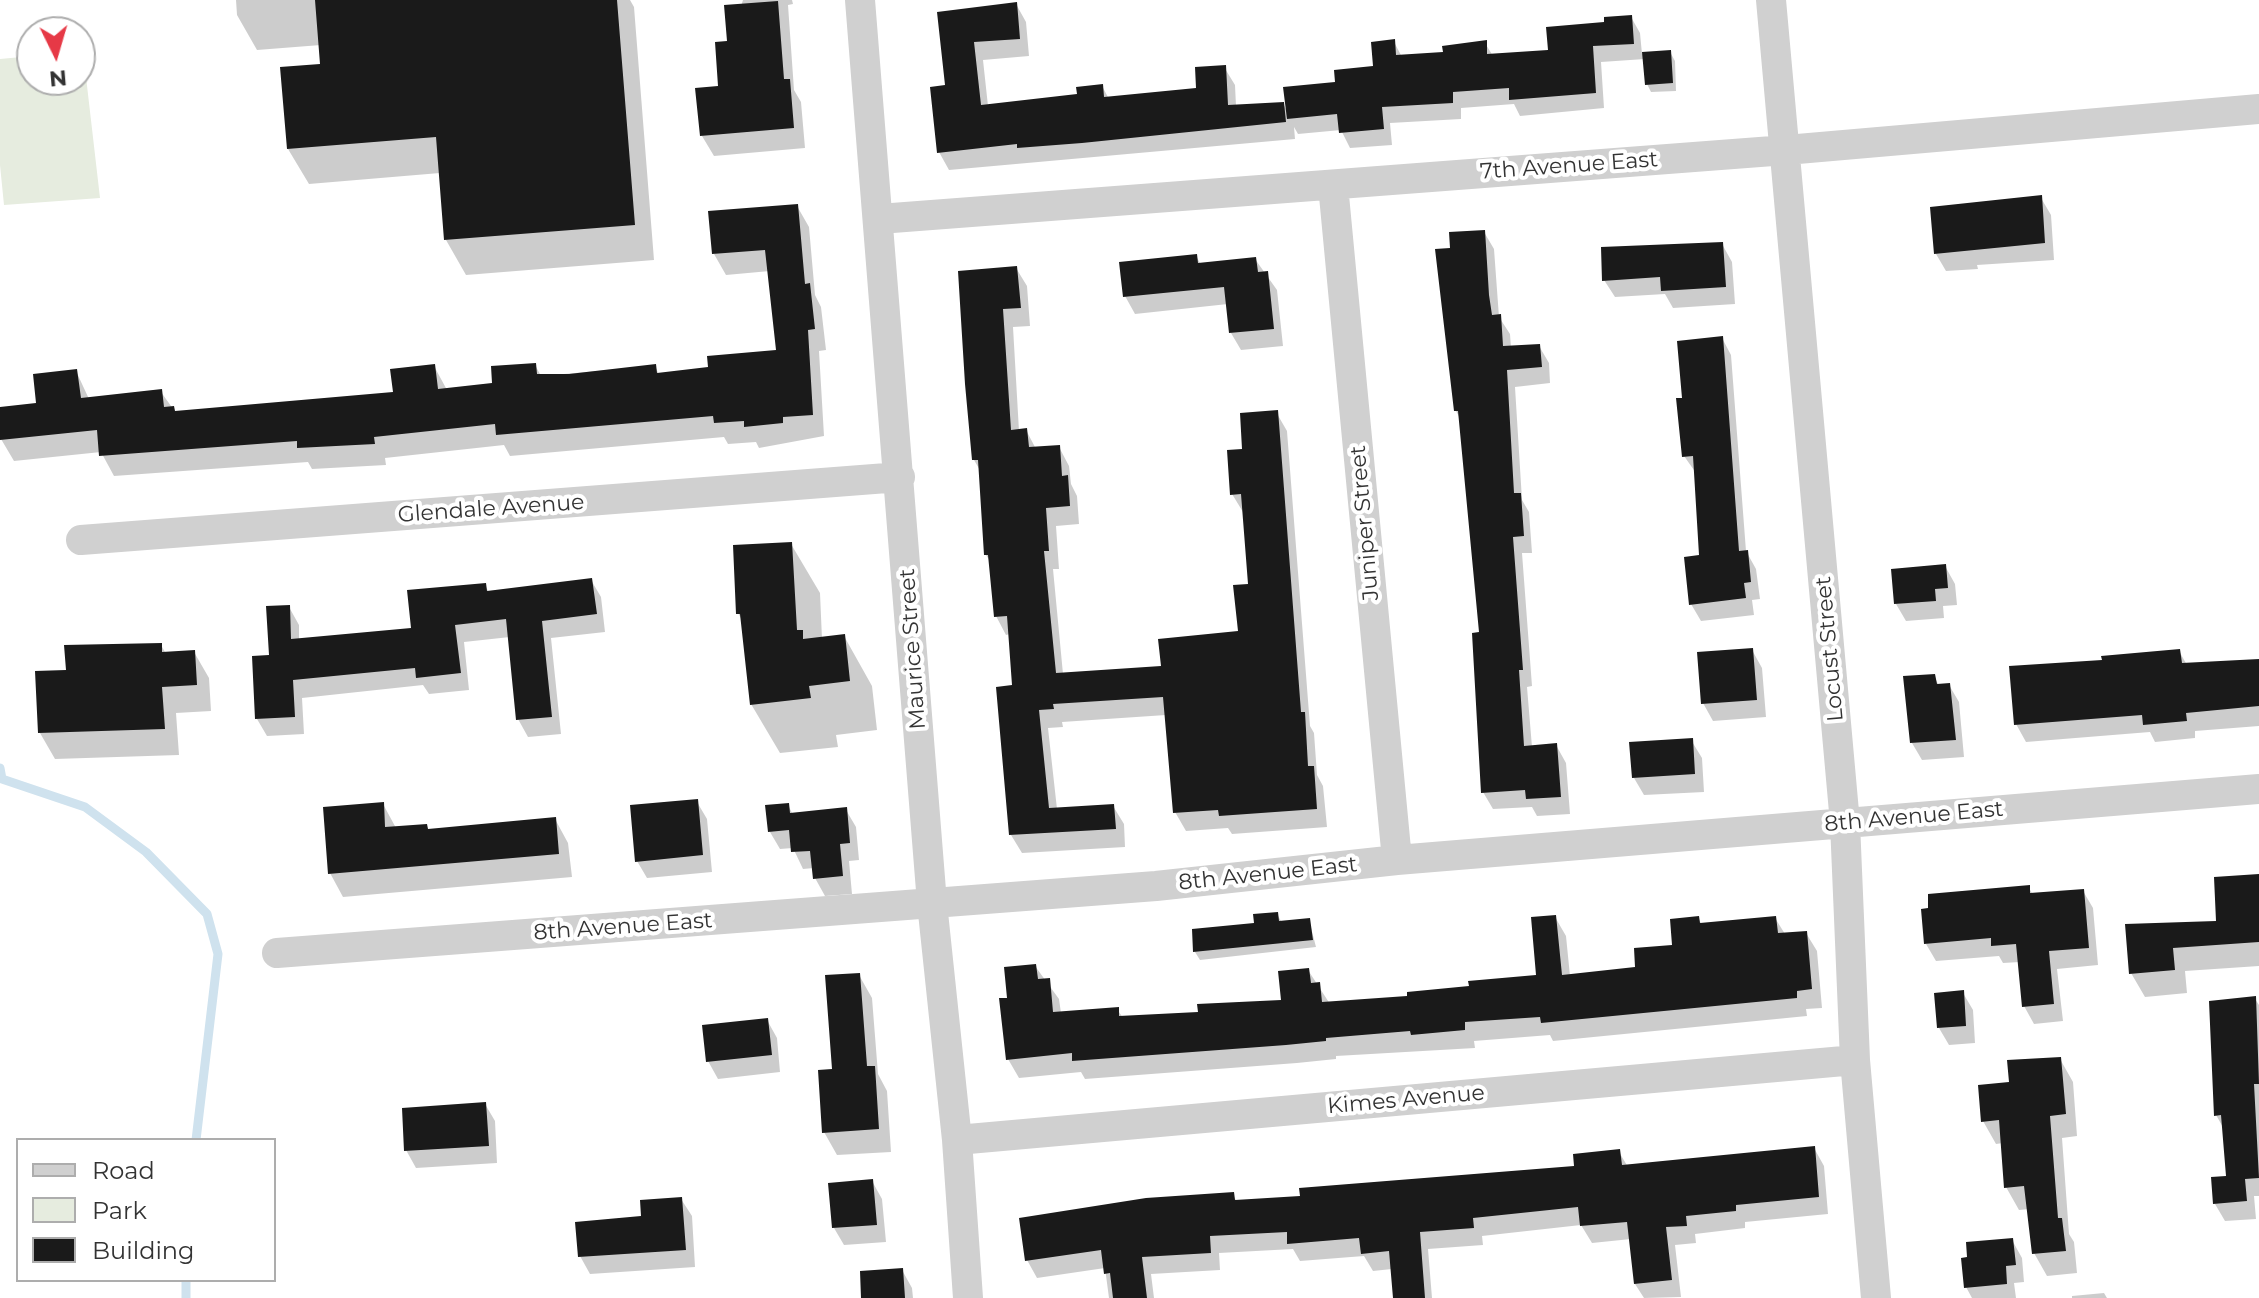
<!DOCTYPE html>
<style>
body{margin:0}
#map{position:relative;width:2259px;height:1298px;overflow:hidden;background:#fff;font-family:Montserrat,sans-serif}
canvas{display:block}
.legend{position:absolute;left:16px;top:1138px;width:260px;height:144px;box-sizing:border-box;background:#fff;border:2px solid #adadad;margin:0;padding:10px 14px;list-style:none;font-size:24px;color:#333}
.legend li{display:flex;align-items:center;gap:16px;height:40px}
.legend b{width:40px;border:2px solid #adadad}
.north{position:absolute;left:16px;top:16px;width:80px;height:80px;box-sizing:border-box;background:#fff;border:2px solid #adadad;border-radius:50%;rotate:175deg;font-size:22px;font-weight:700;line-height:32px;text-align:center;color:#333}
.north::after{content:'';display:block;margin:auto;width:28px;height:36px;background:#e63946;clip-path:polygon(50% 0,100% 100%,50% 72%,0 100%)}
</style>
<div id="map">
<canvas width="2259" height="1298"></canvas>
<ul class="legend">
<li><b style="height:10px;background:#d0d0d0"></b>Road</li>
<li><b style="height:22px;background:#e6ecdf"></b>Park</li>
<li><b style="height:22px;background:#1a1a1a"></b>Building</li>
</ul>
<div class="north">N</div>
</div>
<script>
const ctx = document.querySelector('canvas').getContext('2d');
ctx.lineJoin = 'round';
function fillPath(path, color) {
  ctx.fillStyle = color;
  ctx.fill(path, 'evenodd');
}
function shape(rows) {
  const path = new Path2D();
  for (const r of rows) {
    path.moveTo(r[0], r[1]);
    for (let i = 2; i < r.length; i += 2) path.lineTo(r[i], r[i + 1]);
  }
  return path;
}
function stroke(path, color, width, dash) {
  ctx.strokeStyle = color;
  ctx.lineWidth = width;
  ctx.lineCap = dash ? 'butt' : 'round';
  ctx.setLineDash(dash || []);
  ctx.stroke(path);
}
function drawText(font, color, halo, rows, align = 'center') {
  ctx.font = font + ' Montserrat,sans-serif';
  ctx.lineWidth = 8;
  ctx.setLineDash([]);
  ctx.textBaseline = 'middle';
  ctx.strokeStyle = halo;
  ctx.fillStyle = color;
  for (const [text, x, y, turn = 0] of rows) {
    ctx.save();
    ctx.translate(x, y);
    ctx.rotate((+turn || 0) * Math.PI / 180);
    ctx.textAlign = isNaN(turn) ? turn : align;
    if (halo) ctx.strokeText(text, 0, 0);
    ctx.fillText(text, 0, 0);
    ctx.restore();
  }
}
fillPath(shape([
 [83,51,100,198,4,205,0,165,0,59,32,56,32,80,80,80]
]), '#e6ecdf');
fillPath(shape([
 [236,0,630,0,634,7,654,260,466,275,446,240,440,173,309,184,288,149,322,66,321,45,257,50,237,15],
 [743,0,792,0,793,4,788,5,794,90,801,102,805,148,714,156,702,136,720,87,729,43],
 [1016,4,1026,22,1029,56,983,60,988,106,1079,96,1102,86,1109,99,1199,90,1224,67,1235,85,1236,106,1283,104,1288,112,1337,84,1376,68,1394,42,1402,57,1445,54,1485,43,1493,56,1550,52,1606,24,1631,17,1640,33,1642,54,1670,52,1675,61,1676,91,1651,92,1647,84,1645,59,1601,62,1604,108,1520,116,1514,104,1461,108,1461,119,1390,123,1392,145,1350,148,1341,130,1298,134,1294,127,1295,139,949,170,939,152,947,87,939,14],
 [2041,198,2051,215,2054,260,1977,265,1978,269,1946,271,1936,254,1932,209],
 [797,206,809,227,815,295,821,307,826,350,819,351,824,436,759,448,756,442,728,444,724,437,510,456,504,445,385,458,386,465,312,469,308,462,114,476,101,452,14,461,1,439,0,409,38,404,76,371,89,399,161,392,176,413,395,394,434,366,447,390,494,385,535,365,541,376,655,366,659,375,711,369,778,352,770,271,726,275,714,254],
 [1484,232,1494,249,1499,317,1510,334,1511,348,1539,346,1549,363,1550,383,1515,387,1522,500,1529,512,1532,553,1522,553,1532,686,1527,687,1532,747,1556,745,1566,763,1570,814,1537,816,1532,807,1493,809,1483,792,1482,634,1461,420,1456,411,1452,250],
 [1722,244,1732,262,1735,304,1673,308,1665,294,1615,297,1604,280],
 [1196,256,1201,265,1255,259,1277,290,1283,346,1241,350,1231,333,1228,304,1135,314,1125,296],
 [1016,268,1027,286,1030,326,1013,327,1019,431,1026,430,1036,449,1059,447,1069,466,1071,484,1077,496,1079,524,1056,526,1059,569,1053,569,1063,674,1163,668,1240,633,1250,585,1243,512,1232,494,1245,451,1276,412,1287,431,1310,726,1314,733,1317,775,1323,786,1327,827,1232,834,1228,828,1186,831,1175,812,1166,715,1062,722,1063,727,1048,728,1057,809,1113,806,1124,824,1125,847,1022,853,1011,835,1014,687,1010,634,1006,635,996,616,990,561,986,555,981,472,974,460,967,384],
 [1722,338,1731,355,1746,551,1756,569,1760,599,1752,600,1754,615,1701,621,1691,604,1701,557,1696,473,1684,456,1684,399],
 [791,544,820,593,822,639,844,636,872,686,877,730,836,735,838,747,780,753,751,704,742,620,738,613],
 [1945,566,1955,584,1957,605,1943,606,1944,618,1906,621,1896,604,1893,570],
 [591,580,601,597,605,632,551,638,561,734,528,737,518,719,510,637,464,642,469,690,429,694,423,685,302,698,304,734,267,736,257,719,271,657,289,607,299,625,299,640,413,630,485,585,489,593],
 [161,645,166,654,194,652,209,678,211,711,176,713,179,755,55,759,40,733,68,672],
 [1752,650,1762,668,1766,717,1713,721,1703,703],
 [2179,651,2187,665,2259,661,2259,726,2195,731,2195,738,2155,742,2150,732,2026,742,2016,724,2104,662],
 [1934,676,1939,686,1949,685,1959,702,1964,757,1922,760,1912,743],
 [1691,740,1702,758,1704,792,1644,795,1634,778],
 [697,802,707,819,712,872,647,878,637,861],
 [383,804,396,828,426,826,429,831,555,819,568,843,572,877,343,897,330,873],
 [788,805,793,815,846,810,856,827,859,860,849,861,852,894,825,896,815,878,814,868,803,869,793,848,780,849,770,832],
 [2259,876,2259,966,2185,971,2187,993,2145,997,2131,973,2127,926,2218,923],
 [2029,888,2033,895,2083,891,2093,908,2098,965,2057,969,2063,1021,2034,1024,2024,1006,2020,962,2003,963,1999,956,1936,961,1926,944],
 [1277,914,1282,923,1309,920,1316,947,1200,960,1195,952,1194,930,1257,925],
 [1555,917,1566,936,1570,976,1637,969,1675,947,1698,918,1702,925,1775,918,1785,934,1806,933,1817,951,1822,1008,1806,1009,1807,1016,1553,1041,1550,1035,1474,1041,1475,1048,1336,1056,1336,1059,1297,1063,1085,1079,1081,1072,1019,1078,1008,1059,1009,999,1035,966,1059,999,1061,1013,1117,1009,1123,1018,1200,1014,1283,1001,1308,970,1330,1004,1409,998,1538,977],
 [859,975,872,998,878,1074,887,1091,891,1152,837,1155,824,1132,834,1071],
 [1963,993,1973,1010,1975,1043,1949,1045,1939,1028],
 [2255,999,2259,1005,2259,1196,2254,1196,2256,1219,2225,1221,2215,1204,2229,1177,2224,1129,2216,1115],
 [767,1020,777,1038,780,1072,718,1079,708,1061],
 [2060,1059,2073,1082,2077,1136,2062,1138,2069,1234,2074,1242,2077,1273,2047,1276,2034,1253,2029,1209,2019,1210,2006,1187,2003,1143,1996,1144,1983,1121,2011,1084],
 [485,1104,495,1121,497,1163,416,1168,406,1150],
 [1814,1148,1824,1166,1828,1214,1745,1222,1745,1228,1695,1234,1696,1243,1675,1245,1681,1297,1644,1298,1635,1284,1631,1239,1592,1243,1581,1225,1482,1236,1483,1245,1428,1249,1432,1298,1395,1298,1392,1269,1373,1271,1364,1256,1300,1261,1293,1249,1219,1253,1220,1270,1151,1274,1154,1298,1109,1298,1105,1268,1037,1278,1027,1260,1233,1195,1237,1202,1302,1197,1576,1168,1619,1152,1628,1167],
 [872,1181,882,1199,886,1242,844,1245,834,1228],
 [681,1199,692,1216,695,1267,590,1274,580,1256],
 [2012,1240,2022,1258,2024,1282,2014,1283,2016,1298,1972,1298,1966,1287],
 [902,1270,912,1288,913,1298,863,1298],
 [2104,1293,2107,1298,2072,1298,2072,1296]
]), '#0003');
stroke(shape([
 [0,768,2,779,85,807,146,852,207,914,218,954,196,1140],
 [186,1280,186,1298]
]), '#cfe2ee', 9);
fillPath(shape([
 [315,0,617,0,635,225,444,240,436,137,287,149,280,67,320,64],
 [778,1,784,79,790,79,794,128,700,136,695,88,718,86,715,42,727,41,724,5],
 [1017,2,1020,39,974,42,981,105,1077,94,1076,87,1103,84,1104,97,1196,88,1195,67,1226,65,1228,105,1284,102,1286,122,1082,143,1017,148,1017,144,937,153,930,87,945,85,937,12],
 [1632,15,1634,44,1593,46,1596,93,1509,100,1509,88,1453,92,1453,103,1382,107,1384,129,1339,133,1337,114,1287,119,1283,87,1335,82,1334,70,1373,66,1371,42,1395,39,1396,55,1443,52,1442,46,1487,40,1487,54,1548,50,1546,27,1604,22,1604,17],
 [1671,50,1673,83,1645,85,1642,52],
 [2042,195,2045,243,1934,254,1930,207],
 [798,204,805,284,810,283,815,329,808,330,813,415,783,417,783,423,744,427,744,421,714,423,713,416,496,435,495,424,374,437,375,444,297,448,297,441,99,456,97,430,0,440,0,407,36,403,33,374,77,369,81,398,162,389,164,407,174,406,175,411,393,392,390,369,435,364,438,389,492,383,491,366,536,363,537,374,569,374,656,364,657,373,708,367,707,356,776,350,765,250,712,254,708,211],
 [1485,230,1489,295,1492,315,1501,314,1503,346,1540,344,1542,367,1507,370,1514,493,1521,493,1524,536,1513,537,1523,670,1519,670,1524,746,1557,743,1561,797,1526,799,1525,790,1481,793,1472,633,1479,632,1458,411,1454,411,1435,249,1450,248,1449,232],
 [1723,242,1726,287,1661,291,1660,277,1602,281,1601,247],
 [1197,254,1198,263,1256,257,1258,272,1268,271,1274,329,1229,333,1224,287,1123,297,1119,262],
 [1017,266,1021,308,1003,309,1011,430,1027,428,1029,447,1060,445,1062,476,1068,475,1070,506,1046,508,1049,551,1044,551,1056,673,1161,666,1158,639,1238,631,1233,585,1248,584,1241,494,1230,495,1227,450,1242,449,1240,413,1278,410,1301,712,1305,712,1308,766,1314,766,1317,809,1219,816,1218,810,1173,813,1163,697,1053,704,1054,709,1039,710,1049,808,1114,804,1116,829,1009,835,996,687,1012,685,1007,616,994,617,988,555,984,555,978,460,972,460,965,384,958,271],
 [1723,336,1739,551,1748,550,1751,582,1744,583,1746,598,1689,605,1684,557,1699,555,1693,456,1682,457,1676,398,1682,398,1677,341],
 [792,542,797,630,803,630,803,639,845,634,850,681,809,686,811,698,750,705,740,614,736,614,733,545],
 [1946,564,1948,588,1935,589,1936,601,1894,604,1891,569],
 [592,578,597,614,542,621,552,717,516,720,506,619,455,625,461,673,416,678,415,668,293,680,295,717,255,719,252,656,269,655,266,606,290,605,291,639,411,628,407,590,486,583,487,591],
 [162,643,162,652,195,650,197,685,162,687,165,729,38,733,35,671,66,670,64,645],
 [1753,648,1757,700,1701,704,1697,652],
 [2180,649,2182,663,2259,659,2259,706,2186,713,2187,721,2143,725,2142,715,2014,725,2009,666,2102,660,2101,656],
 [1935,674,1937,684,1950,683,1956,740,1910,743,1903,676],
 [1693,738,1695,774,1632,778,1629,742],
 [698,799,703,855,635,862,630,805],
 [384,802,385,827,427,824,428,829,556,817,559,854,328,874,323,807],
 [789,803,790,813,847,807,850,843,840,844,843,876,813,879,810,851,791,852,789,830,768,832,765,805],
 [2259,874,2259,942,2173,948,2175,970,2129,974,2125,924,2216,921,2214,877],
 [2030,885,2030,893,2084,889,2089,948,2049,951,2054,1004,2022,1007,2016,944,1991,946,1991,938,1924,944,1921,909,1928,908,1928,894],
 [1278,912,1279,921,1310,918,1313,940,1193,952,1192,929,1254,923,1253,914],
 [1556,915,1562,975,1635,967,1634,948,1672,945,1670,919,1699,916,1700,923,1776,916,1778,933,1807,931,1812,989,1797,991,1797,998,1541,1023,1540,1017,1465,1022,1465,1030,1411,1035,1410,1031,1326,1038,1326,1041,1286,1045,1072,1061,1072,1053,1006,1060,999,998,1007,998,1004,967,1036,964,1038,979,1050,978,1053,1012,1119,1007,1119,1016,1198,1012,1197,1004,1281,1000,1278,971,1309,968,1311,983,1320,982,1322,1002,1407,996,1407,992,1469,986,1468,981,1536,975,1531,917],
 [860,973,867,1066,875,1066,879,1129,822,1133,818,1070,832,1069,825,975],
 [1964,990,1966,1026,1937,1028,1934,993],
 [2256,996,2259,1084,2254,1084,2259,1178,2245,1179,2247,1201,2213,1204,2211,1177,2226,1176,2221,1115,2214,1116,2209,1001],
 [768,1018,772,1055,706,1062,702,1025],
 [2061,1057,2066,1114,2050,1116,2058,1218,2062,1218,2066,1251,2032,1254,2024,1186,2004,1188,1999,1120,1981,1122,1978,1085,2009,1082,2007,1060],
 [486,1102,489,1146,404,1151,402,1108],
 [1815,1146,1819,1197,1736,1205,1736,1211,1686,1216,1687,1226,1666,1227,1672,1280,1634,1284,1627,1222,1580,1226,1578,1207,1473,1218,1474,1228,1420,1232,1425,1298,1393,1298,1389,1251,1361,1254,1359,1238,1287,1244,1287,1232,1210,1236,1211,1253,1142,1257,1147,1298,1113,1298,1110,1273,1104,1274,1101,1250,1025,1261,1019,1218,1146,1198,1234,1192,1235,1200,1300,1196,1299,1188,1574,1166,1573,1154,1620,1149,1622,1165],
 [873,1179,877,1225,832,1228,828,1183],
 [682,1197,686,1250,578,1257,575,1222,641,1216,640,1200],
 [2013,1238,2016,1265,2006,1266,2007,1284,1964,1288,1961,1258,1967,1257,1966,1242],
 [903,1268,905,1298,861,1298,860,1271]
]), '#1a1a1a');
stroke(shape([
 [860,0,932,903,957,1140,968,1298],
 [1771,0,1845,823,1855,1060,1876,1298],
 [1333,185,1397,860],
 [879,219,1786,150,2259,109],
 [81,540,900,477],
 [277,953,1156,886,1397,860,2259,789],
 [957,1140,1855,1060]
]), '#d0d0d0', 30);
drawText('22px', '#333', '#fff', [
 ["7th Avenue East",1569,166,-4],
 ["Glendale Avenue",491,509,-4],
 ["Juniper Street",1365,523,-95],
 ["Maurice Street",913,649,-94],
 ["Locust Street",1830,649,-95],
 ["8th Avenue East",1914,817,-5],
 ["8th Avenue East",1268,874,-6],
 ["8th Avenue East",623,927,-4],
 ["Kimes Avenue",1406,1100,-5]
]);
</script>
